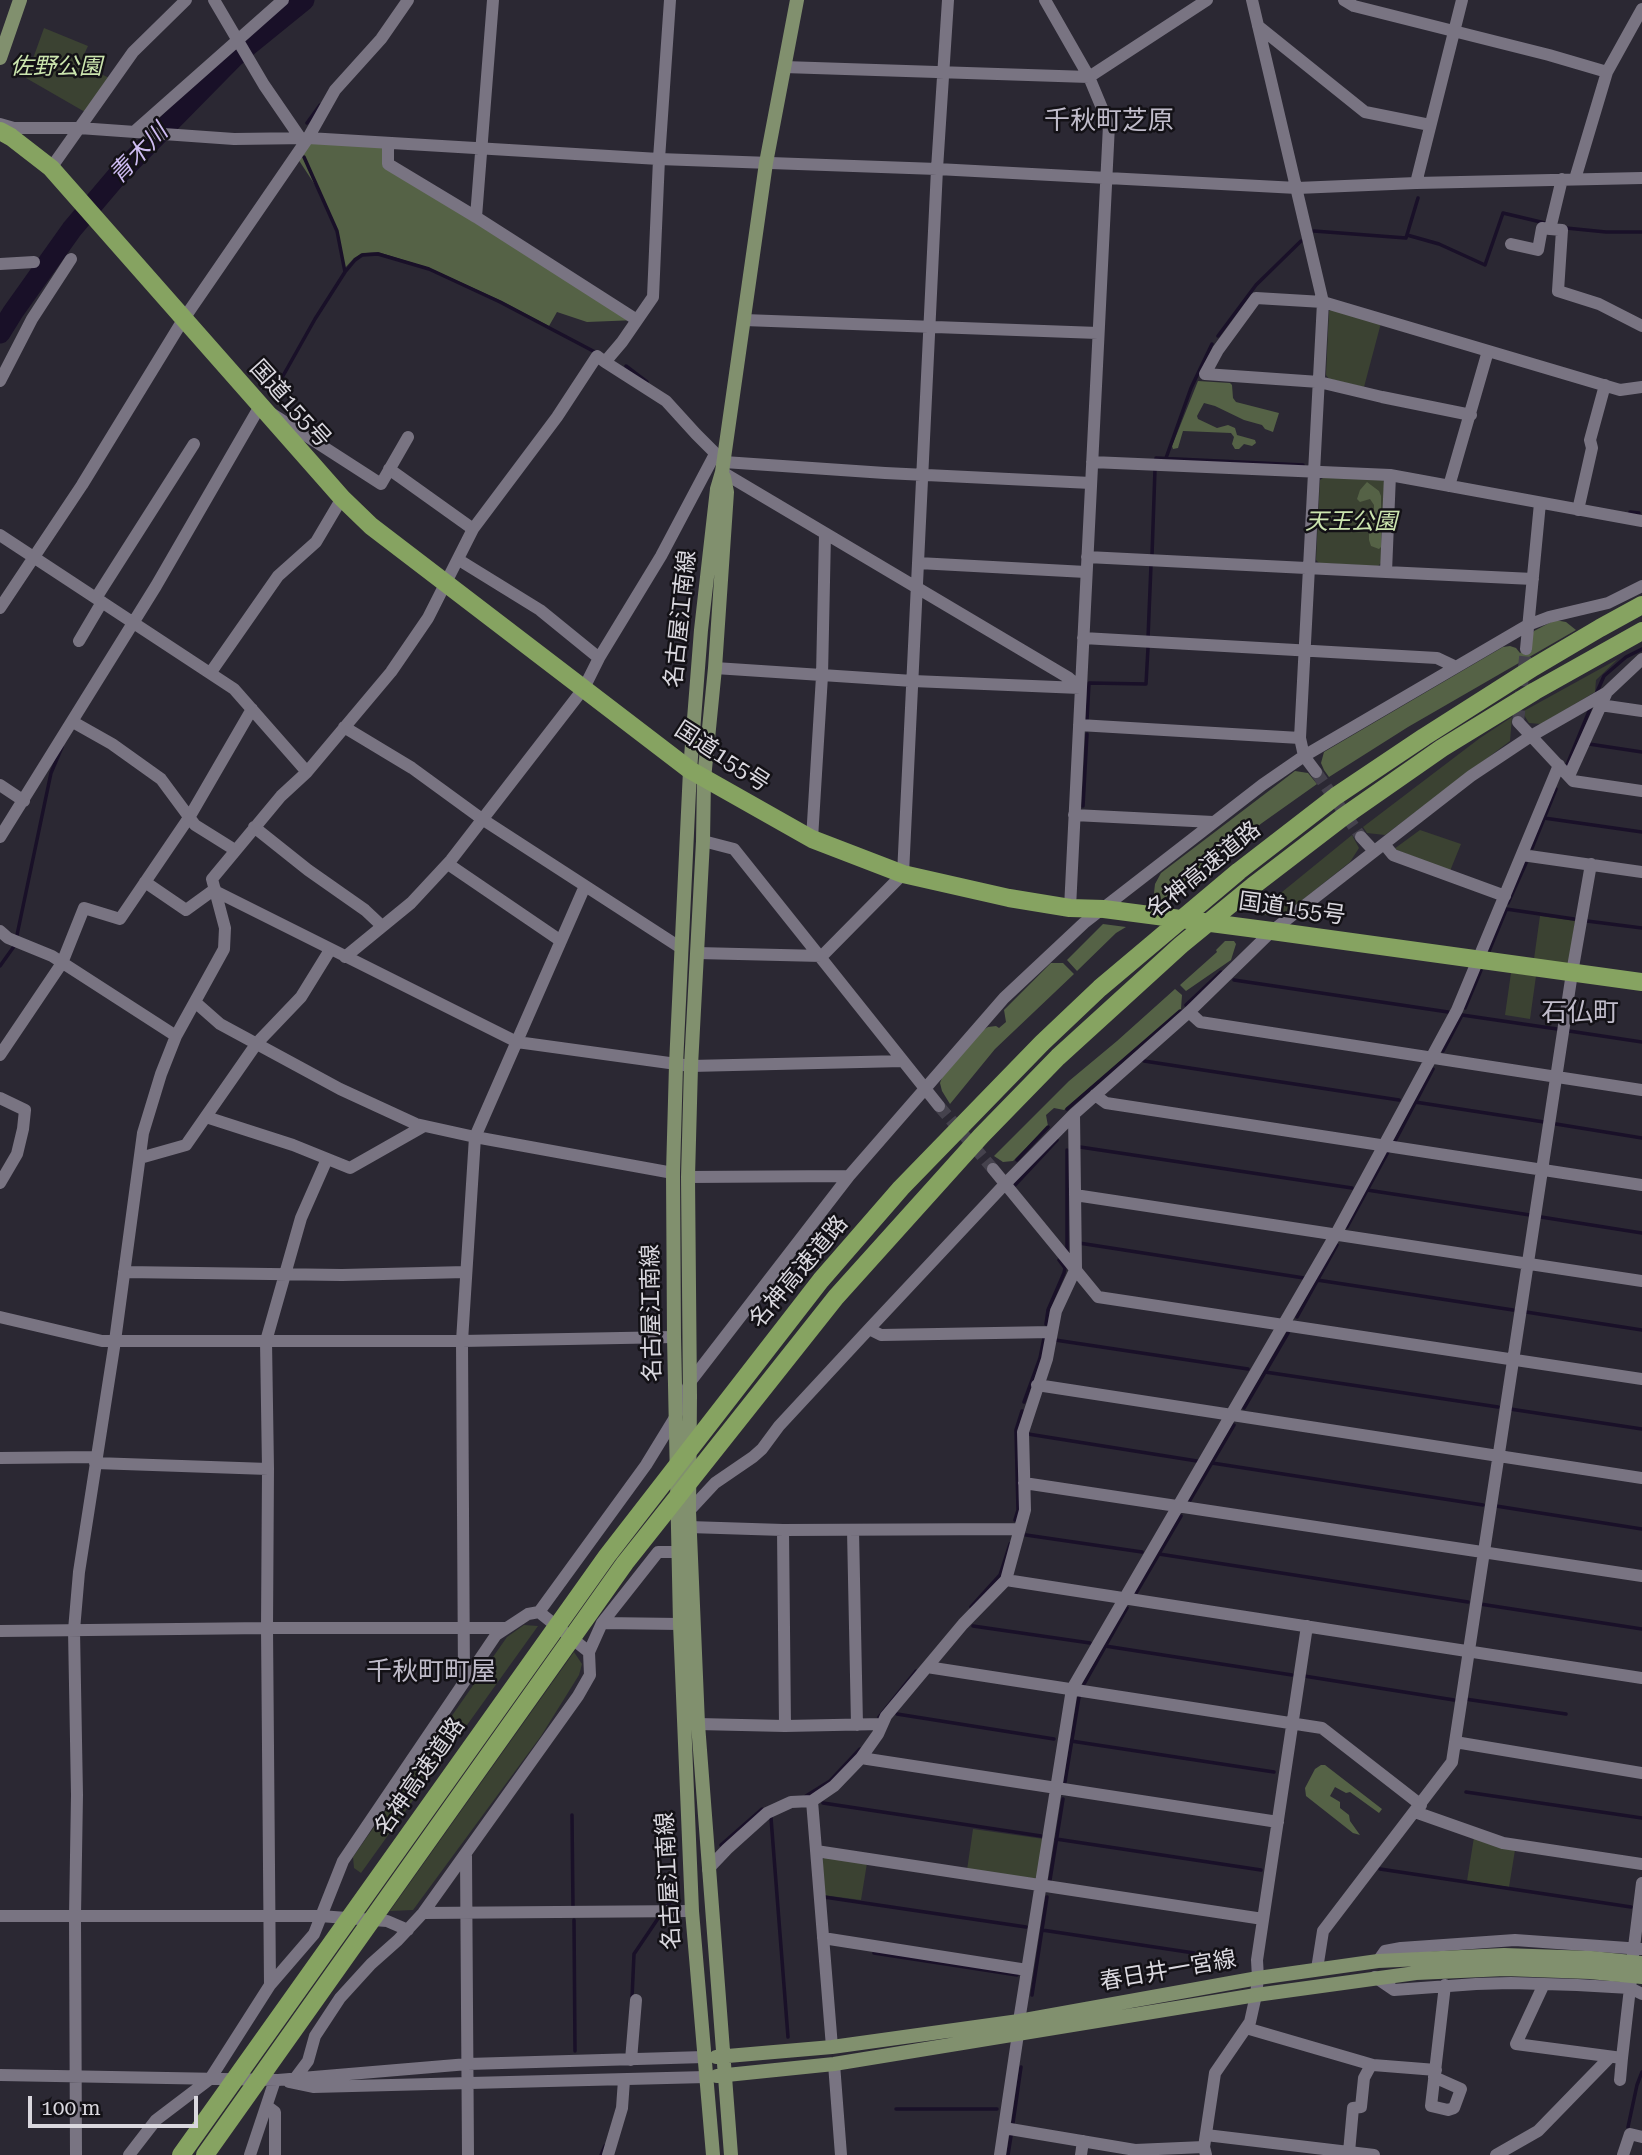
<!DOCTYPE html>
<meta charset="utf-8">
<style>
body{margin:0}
#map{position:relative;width:1642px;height:2155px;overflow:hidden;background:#2b2833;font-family:"Roboto Serif",serif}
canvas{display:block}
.scale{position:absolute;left:28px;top:2096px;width:170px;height:32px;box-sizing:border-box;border:4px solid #dad8df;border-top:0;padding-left:9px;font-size:21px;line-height:24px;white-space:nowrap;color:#dad8df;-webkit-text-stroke:5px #131116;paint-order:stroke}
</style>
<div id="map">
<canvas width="1642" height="2155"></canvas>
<div class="scale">100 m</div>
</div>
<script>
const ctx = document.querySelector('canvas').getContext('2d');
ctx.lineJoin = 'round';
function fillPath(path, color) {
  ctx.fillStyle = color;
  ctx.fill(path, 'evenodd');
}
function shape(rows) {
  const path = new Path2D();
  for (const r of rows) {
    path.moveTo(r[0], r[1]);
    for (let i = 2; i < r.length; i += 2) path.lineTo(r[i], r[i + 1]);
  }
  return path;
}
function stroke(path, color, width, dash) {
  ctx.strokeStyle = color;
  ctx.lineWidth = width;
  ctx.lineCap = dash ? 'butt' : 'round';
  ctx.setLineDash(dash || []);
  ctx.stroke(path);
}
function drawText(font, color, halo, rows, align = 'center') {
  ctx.font = font + ' "Roboto Serif","Noto Sans JP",serif';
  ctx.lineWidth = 5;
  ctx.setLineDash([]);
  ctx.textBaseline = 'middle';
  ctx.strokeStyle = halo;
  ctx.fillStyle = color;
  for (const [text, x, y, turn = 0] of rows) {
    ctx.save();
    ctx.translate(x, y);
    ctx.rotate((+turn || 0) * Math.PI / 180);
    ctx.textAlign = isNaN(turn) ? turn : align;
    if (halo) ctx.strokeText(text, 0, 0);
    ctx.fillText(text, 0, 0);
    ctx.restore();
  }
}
fillPath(shape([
 [44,28,88,46,80,63,111,79,85,112,26,78],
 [1333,309,1381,323,1364,387,1329,379,1326,375,1329,311],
 [1326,476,1383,480,1385,484,1382,562,1378,566,1319,563,1316,560,1320,480],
 [1618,659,1596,680,1595,692,1541,724,1529,723,1522,712],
 [1512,717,1510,741,1385,835,1367,833,1363,827,1480,738],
 [1420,830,1461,844,1450,871,1394,849],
 [1352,835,1359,848,1350,862,1281,917,1255,914],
 [1540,916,1575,921,1569,964,1534,959],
 [1511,973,1536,976,1530,1019,1505,1015],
 [524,1625,538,1626,361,1873,354,1868,353,1857,507,1637],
 [574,1652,582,1664,579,1675,541,1736,413,1910,390,1911],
 [973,1829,1044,1839,1038,1876,1032,1880,967,1870],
 [1474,1837,1515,1850,1509,1887,1467,1881],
 [825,1857,867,1863,861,1900,823,1895,821,1861]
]), '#3b4232');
fillPath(shape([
 [301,139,388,143,388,164,637,320,587,322,557,312,549,326,502,301,429,268,378,252,363,253,354,258,344,269,337,231,319,191,298,159],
 [1198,381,1230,383,1232,385,1233,398,1236,402,1279,413,1273,432,1265,429,1262,425,1244,420,1215,406,1204,403,1197,416,1198,419,1217,428,1228,425,1235,428,1237,435,1255,440,1256,443,1252,446,1244,444,1239,449,1235,449,1232,444,1234,437,1231,433,1183,431,1178,448,1173,449,1172,446],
 [1367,482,1379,491,1381,496,1381,547,1379,549,1371,546,1369,540,1369,519,1374,511,1374,505,1370,499,1360,502,1357,499,1360,490],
 [1555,620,1566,622,1576,630,1408,727,1329,777,1324,770,1321,763,1324,752,1503,647,1510,646,1516,648,1520,653,1530,647,1531,636,1534,631],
 [1295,771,1308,773,1317,784,1262,823,1161,901,1157,899,1154,893,1155,884,1161,873],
 [1103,924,1126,927,1116,933,1077,971,1067,960],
 [1225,941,1234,941,1236,944,1231,960,1186,991,1180,985,1217,952,1216,950],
 [1051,963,1063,963,1074,974,995,1049,950,1104,942,1091,940,1083,943,1075,980,1032,988,1027,996,1026,999,1028,1006,1022,1004,1010],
 [1175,989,1182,995,1181,1009,1064,1110,1054,1108,1046,1115,1048,1126,1013,1161,1003,1162,994,1156,1069,1081,1117,1041],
 [1321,1765,1325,1765,1382,1809,1379,1813,1350,1792,1346,1793,1335,1787,1330,1796,1340,1802,1340,1808,1349,1815,1350,1821,1360,1835,1353,1833,1306,1796,1305,1788,1315,1769]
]), '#556246');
stroke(shape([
 [307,123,320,105],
 [1566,228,1606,232,1642,232],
 [1314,231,1406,238,1418,198],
 [1407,235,1439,244,1485,265,1503,213,1545,223],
 [345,272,355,260,362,255,378,254,429,269,500,302,595,352],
 [1218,336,1256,285,1301,241],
 [626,366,647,382],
 [279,383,315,319,345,272,337,231,304,157],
 [1166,458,1191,388,1212,344],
 [1156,459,1156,458,1303,465],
 [1630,512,1639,513],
 [1152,555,1155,469],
 [1148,638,1151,565],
 [1597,692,1604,676,1626,657,1642,649],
 [1087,720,1089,683,1146,684,1148,648],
 [1589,744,1642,752],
 [1567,765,1590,709],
 [1083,806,1087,734],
 [1544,818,1642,832],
 [1532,848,1556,789],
 [1508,903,1526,863],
 [1506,909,1574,919],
 [1587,921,1642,928],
 [17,935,51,773,62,747],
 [1489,951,1506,910],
 [0,966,15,945],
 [1234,980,1448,1012],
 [1186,1005,1221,972],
 [1465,1008,1481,970],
 [1569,1031,1642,1042],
 [1443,1051,1462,1015,1557,1029],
 [1144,1061,1399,1100],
 [1415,1102,1544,1122],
 [1067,1109,1180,1011],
 [1556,1124,1642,1138],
 [1395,1141,1433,1069],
 [1080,1147,1352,1188],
 [1067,1150,1067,1252],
 [1017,1160,1048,1127],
 [1015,1185,1057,1140],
 [1367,1190,1530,1215],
 [1541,1217,1642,1233],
 [1347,1227,1388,1152],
 [1079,1243,1304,1278],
 [1317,1280,1513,1310],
 [1526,1312,1642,1330],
 [1297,1317,1337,1245],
 [1046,1324,1048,1310,1064,1273,1065,1268,1059,1260],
 [1055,1340,1248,1369],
 [1265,1372,1498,1407],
 [1024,1402,1040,1358,1044,1338],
 [1244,1408,1288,1333],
 [1510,1409,1642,1429],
 [1028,1434,1197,1461],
 [1212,1463,1483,1505],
 [1190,1500,1234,1425],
 [1496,1506,1642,1529],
 [1015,1520,1018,1510,1016,1430,1022,1411],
 [1026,1535,1142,1552],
 [1159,1554,1468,1602],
 [1136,1593,1181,1516],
 [1480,1604,1642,1629],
 [971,1607,1000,1575,1010,1544],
 [973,1626,1090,1643],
 [1105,1646,1292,1675],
 [1304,1676,1454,1700],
 [1084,1684,1127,1608],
 [1465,1699,1566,1714],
 [897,1714,1054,1739],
 [879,1717,916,1671],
 [1071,1741,1274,1772],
 [1065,1782,1079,1697],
 [1466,1792,1642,1818],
 [806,1796,830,1781,860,1749],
 [823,1803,1041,1836],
 [572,1815,573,1908],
 [771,1818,788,2037],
 [1056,1839,1261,1870],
 [721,1845,762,1809],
 [1380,1869,1631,1907],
 [1050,1880,1063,1799],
 [824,1897,1026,1927],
 [666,1907,677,1895],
 [574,1920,575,2051],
 [1042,1930,1194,1953],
 [874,1953,1017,1975],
 [1032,1995,1047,1897],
 [632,1998,634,1954,659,1917],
 [896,2109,997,2109],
 [1013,2123,1021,2067],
 [1628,2127,1637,2085,1642,2072],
 [601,2155,605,2146],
 [1008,2155,1011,2136]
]), '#191028', 3.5);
stroke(shape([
 [0,333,13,312,72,229,117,176,235,56,304,0]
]), '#191028', 21);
stroke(shape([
 [1518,722,1526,649],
 [1316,772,1361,837],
 [939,1106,993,1169]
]), '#45424d', 12, [12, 6]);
stroke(shape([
 [214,0,264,85,301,139],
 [1045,0,1089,77,1109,125,1070,908],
 [1252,0,1323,302,1300,738,1304,756,1316,772],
 [1344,0,1354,6,1549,55,1607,72],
 [1258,26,1365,112,1430,125],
 [784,67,1089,77,1207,0],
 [0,124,14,128,79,128,234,139,308,138,659,159,937,169,1297,188,1416,183,1642,178],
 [135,131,283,0],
 [388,143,388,164,476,217,637,320],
 [51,168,133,52,186,0],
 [1562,179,1550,229,1562,230,1558,291,1599,304,1642,326],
 [1575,179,1607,72,1642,9],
 [1416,183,1462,0],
 [476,217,493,0],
 [1511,244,1538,250,1542,228,1550,229],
 [0,264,34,262],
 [744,320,1098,333],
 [605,362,666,401,696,434,724,462,885,473,1091,483],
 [0,381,32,319,71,259],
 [1471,415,1382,397,1319,382,1205,374,1218,350,1256,298,1323,302,1620,390,1642,387],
 [1092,462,1390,475,1642,521],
 [389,469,473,529],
 [722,472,1069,678,1081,688],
 [1449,486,1488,351],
 [1578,510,1592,448,1590,440,1605,385],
 [0,535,234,689,307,772],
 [1087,557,1386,572,1390,475],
 [459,560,540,610,599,658],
 [918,563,1086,572],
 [1386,572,1533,579],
 [96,598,194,444],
 [0,608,82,485,183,320,308,138,335,90,381,39,408,0],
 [1083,638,1437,658,1456,667],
 [79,641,102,602],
 [1526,649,1540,503],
 [715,668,913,681,1080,688],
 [211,672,278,576,316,542,342,498],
 [1600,705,1642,711],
 [73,722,112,744,161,779,195,825,235,850],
 [1518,722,1573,781,1642,791],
 [1079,725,1300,738],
 [344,727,412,768,482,819,681,948],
 [1569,776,1606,694],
 [0,785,24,801],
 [1074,815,1213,822],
 [254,827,308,870,365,910,382,926],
 [0,837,156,586,260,406,381,484,408,437],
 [1361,837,1374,851],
 [812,839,822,676,825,534],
 [703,841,734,849,939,1106],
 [1384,844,1393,855,1505,896],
 [1522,855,1642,872],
 [448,864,561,941],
 [145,882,186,910,215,889],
 [215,891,517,1042,691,1066,903,1061],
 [0,931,8,938,52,956,176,1036],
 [697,953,822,956,903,874,937,169,948,0],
 [345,957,411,903,451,860,584,688,599,658,661,556,715,454],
 [195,1002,220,1024,340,1089,416,1124,475,1137,673,1173],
 [1189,1012,1200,1022,1642,1090],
 [0,1055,62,963,84,908,120,919,190,816,252,709],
 [1095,1095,1106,1103,1642,1185],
 [0,1098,25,1110,23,1129,17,1154,0,1183],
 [206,1117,293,1145,350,1168,424,1126],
 [140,1158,186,1145,257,1043,301,997,330,950],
 [993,1169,1098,1297,1642,1379],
 [688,1177,849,1176],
 [1075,1195,1642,1281],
 [124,1272,342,1275,466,1272],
 [0,1317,102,1341,462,1341,674,1337],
 [869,1329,881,1335,1052,1332],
 [1037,1385,1642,1478],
 [0,1458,96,1457],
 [95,1463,268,1469],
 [1024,1483,1642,1576],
 [689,1511,715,1483,753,1457,762,1449,779,1426,869,1329,1004,1185,1074,1114,1189,1012,1272,931,1471,776,1531,736,1606,693,1642,659],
 [689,1527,783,1530,1020,1529],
 [783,1530,785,1726],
 [853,1530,857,1725],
 [1006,1580,1642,1678],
 [539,1612,589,1652],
 [602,1623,680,1624],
 [0,1631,267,1628,506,1628],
 [927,1667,1322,1728,1421,1805],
 [464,1679,462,1341,475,1137,585,886],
 [698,1724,785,1726,882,1724],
 [1455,1742,1642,1773],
 [861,1758,1278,1822],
 [812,1801,832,2047],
 [1415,1812,1503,1843,1642,1864],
 [816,1851,1263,1919],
 [466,1856,468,2155],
 [708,1869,727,1849,767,1813,791,1802,812,1801,834,1786,861,1758,878,1734,886,1716,963,1624,1006,1580,1025,1510,1023,1432,1047,1359,1056,1311,1076,1268,1074,1114],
 [423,1913,692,1911],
 [0,1916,320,1916,387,1921,408,1930],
 [823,1938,1027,1970],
 [1633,1955,1642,1883],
 [1378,1961,1385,1951,1401,1948,1515,1940,1642,1949],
 [1317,1969,1323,1931,1452,1762,1572,973,1591,864],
 [1375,1977,1394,1990,1476,1984,1511,1983,1577,1985,1630,1988,1622,2058,1516,2044,1544,1984],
 [1631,1980,1630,1988,1642,1994],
 [270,1985,267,1628,268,1469,266,1341,301,1218,327,1159],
 [1019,2021,1072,1689,1336,1234,1457,1010,1559,765],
 [1246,2028,1373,2065,1436,2070],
 [631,2060,636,2000],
 [834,2064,841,2155],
 [0,2075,278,2080,468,2064,704,2057],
 [296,2077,308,2061,315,2036,340,1998,371,1964,398,1940,423,1913,578,1696,590,1675,589,1652,602,1623,658,1552,678,1552],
 [1434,2077,1461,2089,1454,2108,1448,2110,1431,2106,1445,1985],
 [1620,2080,1622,2058],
 [289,2082,313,2087,706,2077],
 [267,2106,275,2112,275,2155],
 [1004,2128,1135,2150,1204,2147],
 [1206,2135,1374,2155],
 [1349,2152,1353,2108,1361,2107,1364,2078,1371,2065],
 [76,2155,75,1916,77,1795,74,1630,79,1572,115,1341,143,1133,161,1074,176,1036,224,949,225,928,212,879,281,796,307,772,391,672,428,618,473,529,557,417,597,356,605,362,622,342,653,297,659,159,670,0],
 [129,2155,156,2120,210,2079,270,1985,314,1934,343,1861,496,1635,528,1614,539,1612,646,1465,676,1416,690,1382,849,1176,1004,998,1084,923,1262,785,1304,756,1528,625,1549,617,1608,603,1642,586],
 [250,2155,275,2080],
 [608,2155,622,2108,624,2080],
 [1000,2155,1018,2034],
 [1081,2155,1083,2141],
 [1206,2155,1204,2147,1215,2073,1250,2022,1256,1995,1258,1978,1257,1960,1307,1626],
 [1496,2155,1538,2131,1610,2057],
 [1623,2155,1630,2134,1642,2137]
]), '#797482', 12);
stroke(shape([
 [0,58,20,0],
 [724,477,727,492,715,668,704,779,703,841,691,1066,688,1177,690,1396,689,1511,698,1724,731,2155],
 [716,2057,832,2047,1019,2021,1258,1978,1378,1961,1504,1955,1591,1958,1642,1963],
 [717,2076,834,2064,1256,1995,1416,1973,1505,1969,1590,1972,1642,1977],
 [713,2155,692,1911,680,1624,674,1337,673,1173,676,1065,690,770,701,630,717,489,722,472,766,163,797,0]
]), '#81906e', 14);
stroke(shape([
 [0,131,11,137,51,168,342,498,371,526,690,770,812,839,903,874,1009,898,1070,908,1104,909,1272,931,1642,982],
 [181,2155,607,1556,821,1280,901,1188,1042,1043,1100,988,1239,871,1336,796,1424,737,1534,667,1600,628,1642,605],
 [205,2155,625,1563,836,1297,981,1136,1058,1057,1181,945,1253,886,1343,817,1442,748,1535,691,1642,631]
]), '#86a361', 18);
drawText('italic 23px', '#cbe5ae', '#131116', [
 ["佐野公園",56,67],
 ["天王公園",1351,522]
]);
drawText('23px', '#dad8df', '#131116', [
 ["国道155号",290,404,48],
 ["名古屋江南線",681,619,-84],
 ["国道155号",722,757,33],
 ["名神高速道路",1204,870,-39],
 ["国道155号",1292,909,8],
 ["名神高速道路",799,1272,-50],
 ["名古屋江南線",652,1313,-91],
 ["名神高速道路",420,1777,-55],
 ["名古屋江南線",669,1881,-93],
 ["春日井一宮線",1168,1971,-10]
]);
drawText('italic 24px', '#cfbdf3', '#131116', [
 ["青木川",139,154,-46]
]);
drawText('26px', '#c0bcca', '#131116', [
 ["千秋町芝原",1109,121],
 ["石仏町",1580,1013],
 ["千秋町町屋",431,1672]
]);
</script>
